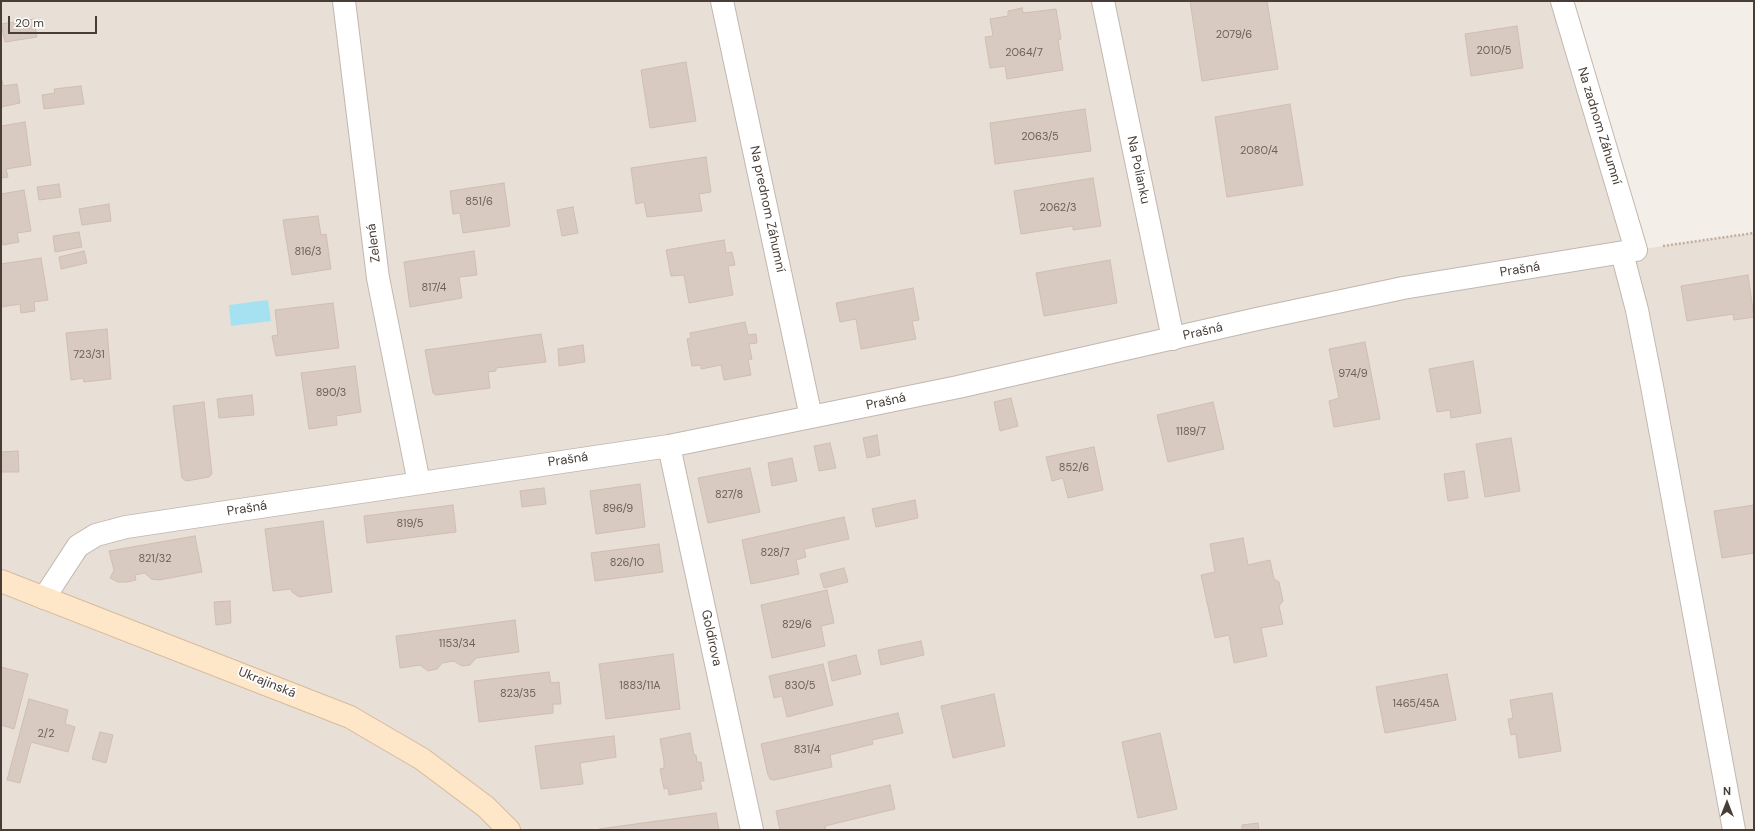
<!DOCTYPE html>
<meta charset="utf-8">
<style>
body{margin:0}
#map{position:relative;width:1755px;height:831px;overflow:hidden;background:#f4eee8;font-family:"DM Sans",sans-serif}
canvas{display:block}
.frame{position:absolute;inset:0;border:2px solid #483e37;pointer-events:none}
.north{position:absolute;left:1707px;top:783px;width:40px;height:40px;-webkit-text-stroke:3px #fff;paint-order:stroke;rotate:0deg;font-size:11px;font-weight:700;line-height:16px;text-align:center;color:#483e37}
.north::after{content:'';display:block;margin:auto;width:14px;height:18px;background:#483e37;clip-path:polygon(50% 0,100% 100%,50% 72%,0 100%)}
.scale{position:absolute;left:8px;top:16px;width:89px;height:18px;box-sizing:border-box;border:2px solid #483e37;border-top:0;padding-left:5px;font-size:12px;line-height:14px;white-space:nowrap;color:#483e37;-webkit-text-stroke:3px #fff;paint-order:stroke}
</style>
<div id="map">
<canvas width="1755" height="831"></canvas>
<div class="frame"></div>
<div class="north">N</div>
<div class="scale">20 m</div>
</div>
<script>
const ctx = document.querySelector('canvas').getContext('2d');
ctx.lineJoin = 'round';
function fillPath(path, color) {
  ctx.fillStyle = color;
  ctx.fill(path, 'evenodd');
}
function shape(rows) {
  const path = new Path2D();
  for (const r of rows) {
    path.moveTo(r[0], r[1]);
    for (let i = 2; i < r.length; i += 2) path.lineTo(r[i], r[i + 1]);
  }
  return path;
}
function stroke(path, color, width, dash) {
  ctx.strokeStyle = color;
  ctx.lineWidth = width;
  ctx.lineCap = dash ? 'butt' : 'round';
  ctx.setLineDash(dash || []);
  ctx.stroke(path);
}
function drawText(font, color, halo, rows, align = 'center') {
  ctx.font = font + ' "DM Sans",sans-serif';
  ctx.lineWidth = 3.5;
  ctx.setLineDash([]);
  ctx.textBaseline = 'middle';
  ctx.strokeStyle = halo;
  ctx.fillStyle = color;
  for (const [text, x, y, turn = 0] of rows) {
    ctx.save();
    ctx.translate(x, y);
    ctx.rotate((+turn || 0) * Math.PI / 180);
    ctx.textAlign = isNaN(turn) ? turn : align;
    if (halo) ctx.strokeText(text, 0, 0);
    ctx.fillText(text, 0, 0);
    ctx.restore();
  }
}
fillPath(shape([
 [1,1,1565,1,1636,250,1754,233,1754,830,1,830]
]), '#e8dfd7');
fillPath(shape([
 [268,300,271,321,231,326,229,305]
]), '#a5e1f1');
const building = shape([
 [1190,1,1267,1,1278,69,1202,81,1190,1],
 [1022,8,1023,13,1056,9,1061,39,1058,40,1063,70,1007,79,1005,66,990,68,985,37,993,36,990,19,1008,16,1008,11,1022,8],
 [34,19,37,37,5,42,1,24,34,19],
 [1517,26,1523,68,1471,76,1465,34,1517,26],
 [686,62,696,121,650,128,641,70,686,62],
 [1,75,3,86,17,84,20,103,1,107,1,75],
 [81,86,84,104,44,109,42,95,55,93,54,89,81,86],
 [1290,104,1303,185,1227,197,1215,117,1290,104],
 [1085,109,1091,151,995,164,990,123,1085,109],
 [25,122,31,165,6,169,8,177,1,178,1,126,25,122],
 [706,157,711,192,699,194,702,211,647,217,644,202,636,204,631,168,706,157],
 [1093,178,1101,226,1073,230,1073,226,1021,234,1014,191,1093,178],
 [504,183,510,226,463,233,460,213,453,214,450,191,504,183],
 [59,184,61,197,39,200,37,187,59,184],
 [24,190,31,231,17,233,19,242,3,245,1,236,1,194,24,190],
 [109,204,111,221,82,225,79,209,109,204],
 [573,207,578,233,562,236,557,210,573,207],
 [318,216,321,235,326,234,331,269,292,275,283,220,318,216],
 [79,232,82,247,55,252,53,236,79,232],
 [724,240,726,253,732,252,735,265,728,266,733,295,689,303,684,275,671,276,666,250,724,240],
 [84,251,87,263,61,269,59,257,84,251],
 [474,251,477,275,459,277,462,298,410,307,404,262,474,251],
 [41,258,48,300,34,302,35,311,21,313,20,304,1,307,1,264,41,258],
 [1110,260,1117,303,1044,316,1036,273,1110,260],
 [1748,275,1754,317,1734,320,1733,314,1687,321,1681,286,1748,275],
 [913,288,919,320,912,321,916,339,861,349,856,319,840,322,836,303,913,288],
 [333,303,339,348,276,356,272,336,278,335,275,310,333,303],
 [745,322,748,335,756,334,757,343,749,344,752,359,748,360,751,375,724,380,721,365,701,369,701,365,692,366,687,339,691,338,690,333,745,322],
 [107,329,111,379,84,382,83,378,71,380,66,333,107,329],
 [541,334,546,362,496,368,496,371,488,372,490,388,436,395,433,393,425,350,541,334],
 [1365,342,1380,419,1334,427,1329,401,1339,398,1329,349,1365,342],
 [583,345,585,362,559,366,558,349,583,345],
 [1473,361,1481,413,1451,418,1450,410,1437,412,1429,369,1473,361],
 [355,366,361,412,336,416,337,425,309,429,301,373,355,366],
 [252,395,254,415,219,418,217,399,252,395],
 [1011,398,1018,426,1000,431,994,402,1011,398],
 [204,402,212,474,209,477,186,481,182,478,173,406,204,402],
 [1213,402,1224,449,1168,462,1157,415,1213,402],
 [877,435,880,455,867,458,863,438,877,435],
 [1511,438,1520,491,1485,497,1476,444,1511,438],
 [830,443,836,468,819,471,814,446,830,443],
 [1094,447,1103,490,1068,498,1063,478,1052,481,1046,457,1094,447],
 [18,451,19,472,1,472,1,452,18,451],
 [792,458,797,481,772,486,768,463,792,458],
 [750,468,760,512,708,523,698,478,750,468],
 [1464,471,1468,498,1448,501,1444,474,1464,471],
 [640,484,645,527,596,534,590,491,640,484],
 [544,488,546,504,522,507,520,491,544,488],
 [915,500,918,518,876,527,872,509,915,500],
 [453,505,456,532,367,543,364,516,453,505],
 [1754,505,1754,553,1722,558,1714,511,1754,505],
 [844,517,849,539,804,549,806,557,796,560,799,574,751,584,742,540,844,517],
 [323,521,332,592,299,597,292,592,291,589,273,591,265,529,323,521],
 [195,536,202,572,159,580,151,579,145,573,135,575,136,580,127,582,118,582,110,578,114,570,109,551,195,536],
 [1243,538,1248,565,1270,560,1274,579,1279,582,1283,601,1279,606,1283,624,1261,628,1267,656,1234,663,1229,635,1215,638,1201,575,1215,572,1210,544,1243,538],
 [659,544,663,572,595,581,591,553,659,544],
 [844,568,848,582,824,588,820,574,844,568],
 [827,590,834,623,821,626,825,646,772,658,761,605,827,590],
 [230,601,231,623,216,625,214,602,230,601],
 [515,620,519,652,476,658,470,665,462,666,454,661,442,663,437,669,428,671,420,665,400,668,396,636,515,620],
 [921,641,924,655,881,665,878,650,921,641],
 [673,654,680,709,606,719,599,664,673,654],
 [856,655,861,674,832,681,828,662,856,655],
 [823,664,833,705,787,717,782,696,774,698,769,676,823,664],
 [1,667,28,674,14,729,1,725,1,667],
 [549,672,551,683,559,682,561,704,553,704,553,713,479,722,474,681,549,672],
 [1447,674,1456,720,1385,733,1376,687,1447,674],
 [1552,693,1561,751,1519,758,1516,734,1511,735,1508,719,1513,718,1510,700,1552,693],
 [994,694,1005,746,953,758,941,706,994,694],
 [29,699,68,710,65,724,75,727,68,752,31,742,20,783,7,780,29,699],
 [898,713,903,733,872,740,873,744,830,755,832,767,774,780,770,779,768,775,761,744,898,713],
 [100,732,113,735,106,763,92,759,100,732],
 [690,733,694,755,696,755,697,762,701,762,704,781,700,781,702,789,669,795,668,788,664,789,660,769,664,768,664,761,660,739,690,733],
 [1160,733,1177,809,1138,818,1122,742,1160,733],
 [614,736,616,757,580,763,583,784,541,789,535,746,614,736],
 [890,785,895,809,825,826,826,830,780,830,776,811,890,785],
 [716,813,719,830,599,830,599,829,716,813],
 [1258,823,1259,830,1242,830,1242,825,1258,823]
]);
fillPath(building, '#d9cac1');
stroke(building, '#d1beb1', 1);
const street = shape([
 [344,1,378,278,419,483],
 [722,1,811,417],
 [1103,1,1173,339],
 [1622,253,1637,310,1652,386,1734,830],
 [669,446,752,830],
 [44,598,78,546,96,535,126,527,669,446,958,387,1257,319,1403,288,1636,250,1562,1]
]);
const secondary = shape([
 [1,581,350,717,422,759,486,807,509,830]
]);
stroke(street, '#c3b7ae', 24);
stroke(secondary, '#d7bb9b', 24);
stroke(shape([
 [1663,246,1754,233]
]), '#c2ad9c', 2.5, [2, 2]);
stroke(street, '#fff', 22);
stroke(secondary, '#fee6c8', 22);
drawText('11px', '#6c615a', null, [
 ["2079/6",1234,35],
 ["2010/5",1494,51],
 ["2064/7",1024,53],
 ["2063/5",1040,137],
 ["2080/4",1259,151],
 ["851/6",479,202],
 ["2062/3",1058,208],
 ["816/3",308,252],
 ["817/4",434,288],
 ["723/31",89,355],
 ["974/9",1353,374],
 ["890/3",331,393],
 ["1189/7",1191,432],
 ["852/6",1074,468],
 ["827/8",729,495],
 ["896/9",618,509],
 ["819/5",410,524],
 ["828/7",775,553],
 ["821/32",155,559],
 ["826/10",627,563],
 ["829/6",797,625],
 ["1153/34",457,644],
 ["1883/11A",640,686],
 ["830/5",800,686],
 ["823/35",518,694],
 ["1465/45A",1416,704],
 ["2/2",46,734],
 ["831/4",807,750]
]);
drawText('13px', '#483e37', '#fff', [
 ["Na zadnom Záhumní",1599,126,73],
 ["Na Polianku",1138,170,78],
 ["Na prednom Záhumní",767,209,78],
 ["Zelená",374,243,-97],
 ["Prašná",1520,270,-9],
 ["Prašná",1203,332,-13],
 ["Prašná",886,402,-12],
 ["Prašná",568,460,-8],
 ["Prašná",247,509,-9],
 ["Goldírova",711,638,78],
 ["Ukrajinská",267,683,22]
]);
</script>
